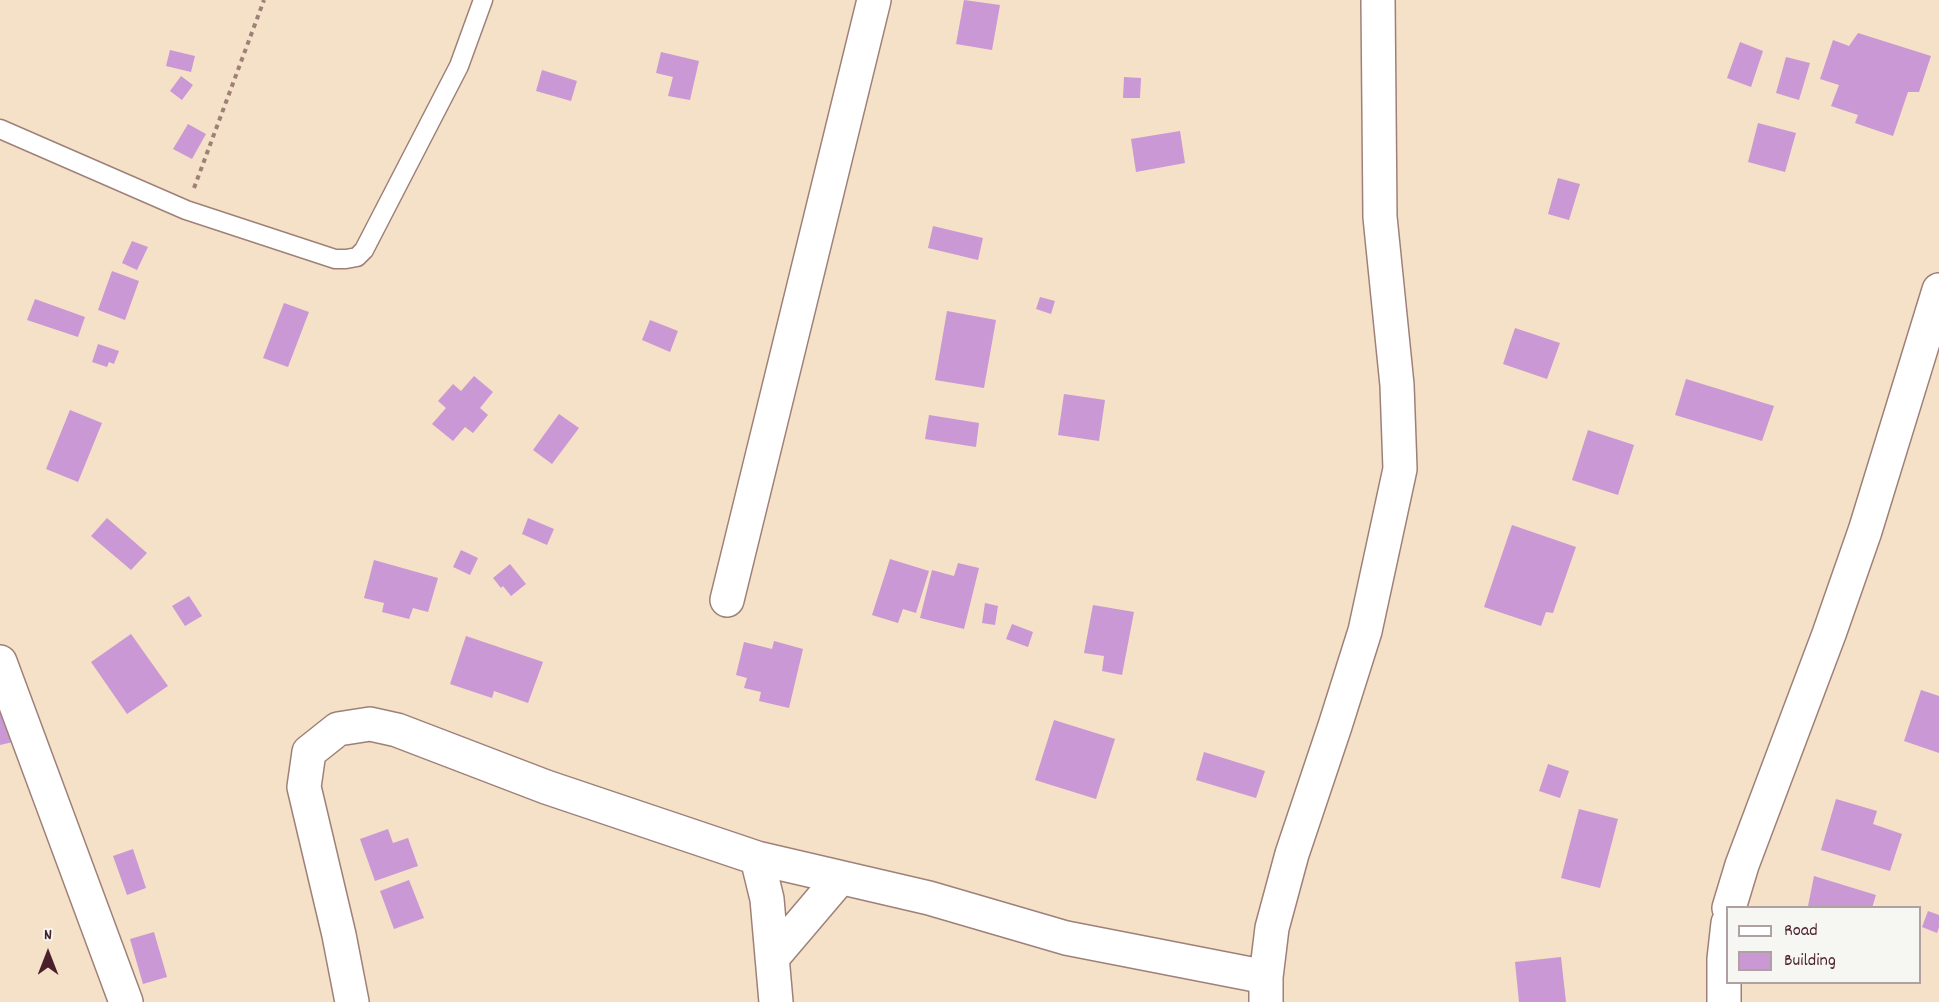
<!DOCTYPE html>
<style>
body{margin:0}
#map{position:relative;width:1939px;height:1002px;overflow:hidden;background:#f4e1c7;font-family:Dekko,sans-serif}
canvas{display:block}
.legend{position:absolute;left:1726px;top:906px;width:195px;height:78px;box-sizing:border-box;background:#f6f6f2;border:2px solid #b1a0a2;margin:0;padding:8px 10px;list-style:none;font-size:18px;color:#4a1f2b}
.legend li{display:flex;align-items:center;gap:12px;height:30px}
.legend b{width:30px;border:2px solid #b1a0a2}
.north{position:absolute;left:18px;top:924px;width:60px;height:60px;-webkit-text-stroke:4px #f6f6f2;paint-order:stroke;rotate:0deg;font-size:16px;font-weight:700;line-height:24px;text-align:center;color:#4a1f2b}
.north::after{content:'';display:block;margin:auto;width:21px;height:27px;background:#4a1f2b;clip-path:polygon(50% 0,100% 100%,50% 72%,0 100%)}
</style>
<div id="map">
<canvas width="1939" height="1002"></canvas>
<ul class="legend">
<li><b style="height:8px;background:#fff"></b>Road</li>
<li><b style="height:16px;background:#ca98d4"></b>Building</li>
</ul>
<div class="north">N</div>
</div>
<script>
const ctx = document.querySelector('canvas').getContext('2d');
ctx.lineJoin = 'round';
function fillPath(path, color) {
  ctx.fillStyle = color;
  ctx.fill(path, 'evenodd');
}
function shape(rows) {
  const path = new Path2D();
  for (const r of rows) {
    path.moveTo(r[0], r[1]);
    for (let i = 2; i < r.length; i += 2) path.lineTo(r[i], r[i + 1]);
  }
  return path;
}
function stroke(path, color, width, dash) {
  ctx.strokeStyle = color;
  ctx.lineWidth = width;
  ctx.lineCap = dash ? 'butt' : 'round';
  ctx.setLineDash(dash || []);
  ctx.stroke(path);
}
fillPath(shape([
 [964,0,1000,5,992,50,956,44],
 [1858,33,1931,56,1919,92,1908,92,1893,136,1855,123,1858,115,1831,106,1839,85,1820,79,1833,40,1849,46],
 [1740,42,1763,51,1751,87,1727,78],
 [170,50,195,56,191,72,166,66],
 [661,52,699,61,690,100,668,96,673,77,656,73],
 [1786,57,1810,63,1799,100,1776,93],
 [542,70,577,81,571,101,536,91],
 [181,76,193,85,182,100,170,91],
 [1124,77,1141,78,1140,98,1123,98],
 [1758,123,1796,133,1785,172,1748,162],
 [188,124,206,134,192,159,173,149],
 [1180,131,1185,163,1136,172,1131,139],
 [1558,178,1580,184,1569,220,1548,214],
 [933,226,983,238,978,260,928,248],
 [132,241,148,247,137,270,122,263],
 [112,271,139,281,125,320,98,310],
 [1040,297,1055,301,1051,314,1036,309],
 [35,299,85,317,78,337,27,320],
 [284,303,309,312,288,367,263,358],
 [947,311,996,320,984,388,935,380],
 [650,320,678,331,670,352,642,340],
 [1515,328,1560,343,1547,379,1503,364],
 [98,344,119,351,114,364,109,362,107,367,92,362],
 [474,376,493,392,480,408,488,415,473,433,465,427,453,441,432,424,446,408,438,401,453,384,461,391],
 [1686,379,1774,406,1762,441,1675,415],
 [1064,394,1105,400,1099,441,1058,435],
 [70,410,102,423,78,482,46,469],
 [559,414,579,428,552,464,533,450],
 [929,415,979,423,976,447,925,439],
 [1588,430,1634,445,1618,495,1572,480],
 [107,518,147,553,131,570,91,536],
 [528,518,554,529,547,545,522,534],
 [1512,525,1576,547,1553,613,1546,612,1541,626,1484,607],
 [461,550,478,558,470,575,453,567],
 [890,559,929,571,916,613,903,609,898,623,872,615],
 [374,560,438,578,428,612,413,608,409,619,382,612,384,603,364,598],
 [958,563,979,568,964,629,920,618,932,570,954,576],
 [510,564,526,584,511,596,503,586,501,588,493,578],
 [189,596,202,616,185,626,172,606],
 [985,603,998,606,995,625,982,623],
 [1093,605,1134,612,1122,675,1102,671,1104,656,1084,653],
 [1012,624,1033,632,1028,647,1006,639],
 [131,634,168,686,127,714,91,662],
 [466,636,543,662,528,703,494,691,492,698,450,684],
 [774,641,803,649,789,708,759,701,761,692,744,688,747,678,736,675,744,642,772,649],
 [1921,690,1939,696,1939,753,1904,741],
 [0,699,13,742,0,745],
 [1054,720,1115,739,1096,799,1035,780],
 [1204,752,1265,771,1256,798,1196,780],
 [1548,764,1569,771,1560,798,1539,791],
 [1836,799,1877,811,1873,824,1902,834,1890,871,1821,850],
 [1579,809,1618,819,1600,888,1561,878],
 [388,829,393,843,408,838,418,866,375,881,360,839],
 [133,849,146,888,127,895,113,856],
 [1814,876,1876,895,1872,908,1808,906],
 [409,880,424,918,394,929,380,891],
 [1928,911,1939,915,1939,927,1937,933,1922,927],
 [154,932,167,977,143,984,130,939],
 [1561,957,1566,1002,1519,1002,1515,962]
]), '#ca98d4');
const lane = shape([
 [0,129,186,210,335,259,346,259,357,257,364,250,459,66,483,0]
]);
const street = shape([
 [727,600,874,0],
 [0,662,126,1002],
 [757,858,767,899,776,1002],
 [1729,908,1742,865,1829,634,1865,531,1939,290],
 [772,958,840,878],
 [352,1002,339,935,304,787,309,752,338,729,370,724,397,730,546,787,757,858,929,898,1066,938,1266,977],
 [1266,1002,1266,977,1272,928,1292,854,1335,726,1365,631,1400,469,1397,385,1380,217,1378,0],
 [1724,1002,1724,959,1728,923]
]);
stroke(lane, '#9f8079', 21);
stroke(street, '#9f8079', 36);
stroke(shape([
 [194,188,264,0]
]), '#9f8079', 4, [4.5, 4.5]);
stroke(lane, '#fff', 18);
stroke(street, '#fff', 33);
</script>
